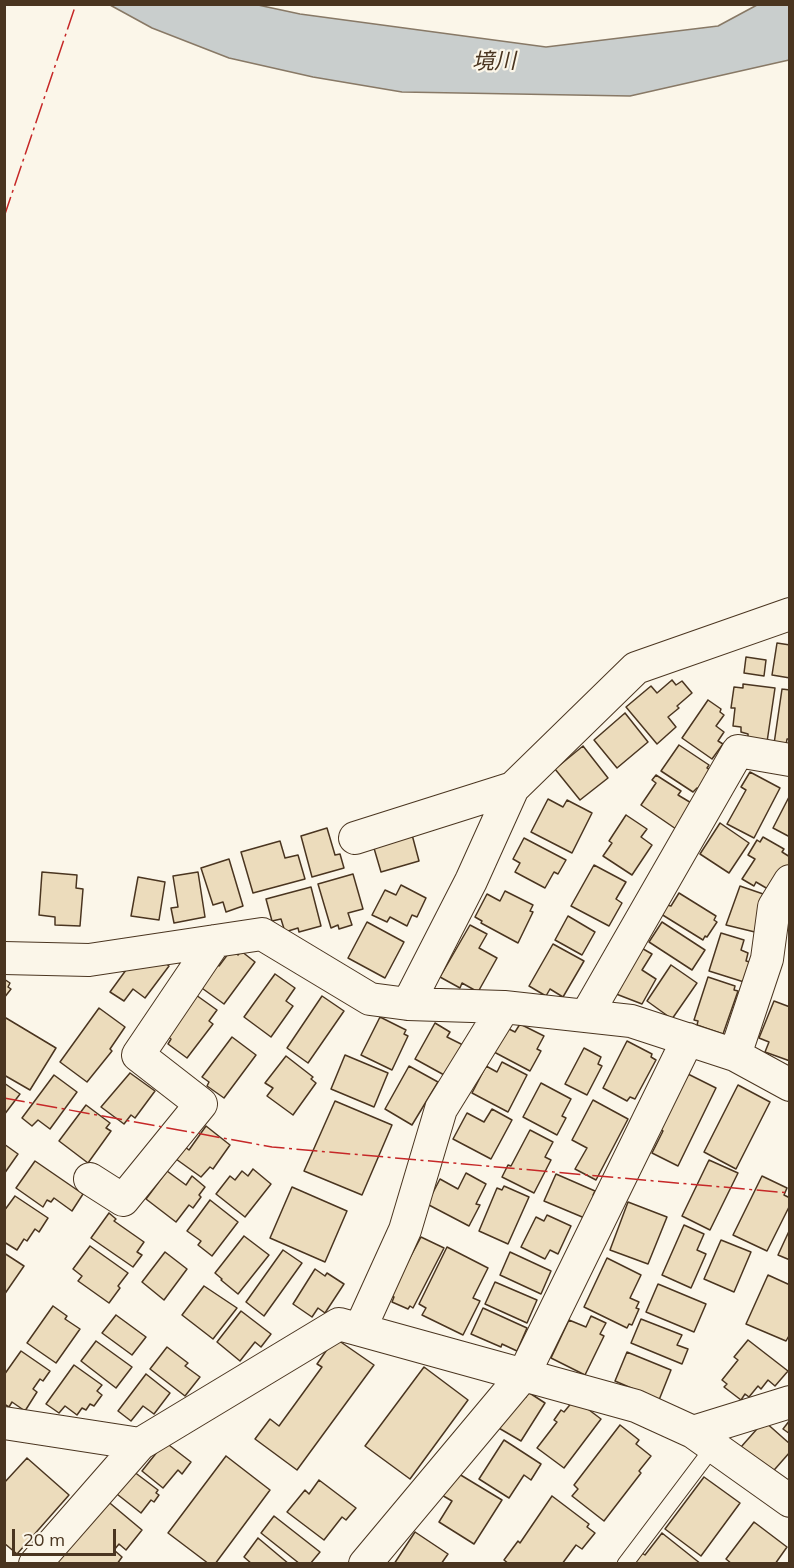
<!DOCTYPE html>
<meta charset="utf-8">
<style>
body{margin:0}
#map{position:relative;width:794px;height:1568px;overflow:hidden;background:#fbf6e9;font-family:Mulish,sans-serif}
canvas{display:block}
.frame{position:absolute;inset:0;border:6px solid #4a3520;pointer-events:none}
.scale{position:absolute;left:12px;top:1529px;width:104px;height:27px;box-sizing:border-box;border:3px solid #4a3520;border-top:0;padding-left:8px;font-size:18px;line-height:21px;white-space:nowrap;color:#4a3520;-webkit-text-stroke:4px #fbf6e9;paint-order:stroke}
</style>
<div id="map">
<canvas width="794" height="1568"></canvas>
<div class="frame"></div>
<div class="scale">20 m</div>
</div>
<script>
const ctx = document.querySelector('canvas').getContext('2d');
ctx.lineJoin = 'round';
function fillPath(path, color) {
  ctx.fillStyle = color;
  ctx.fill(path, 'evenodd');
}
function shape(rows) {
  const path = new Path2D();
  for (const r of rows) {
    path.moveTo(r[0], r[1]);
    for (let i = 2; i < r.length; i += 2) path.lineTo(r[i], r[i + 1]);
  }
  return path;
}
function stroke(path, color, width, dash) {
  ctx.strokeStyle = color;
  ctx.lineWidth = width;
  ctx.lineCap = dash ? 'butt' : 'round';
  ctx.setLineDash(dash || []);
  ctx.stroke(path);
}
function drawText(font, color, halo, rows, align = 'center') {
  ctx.font = font + ' Mulish,"Noto Sans JP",sans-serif';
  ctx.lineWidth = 4.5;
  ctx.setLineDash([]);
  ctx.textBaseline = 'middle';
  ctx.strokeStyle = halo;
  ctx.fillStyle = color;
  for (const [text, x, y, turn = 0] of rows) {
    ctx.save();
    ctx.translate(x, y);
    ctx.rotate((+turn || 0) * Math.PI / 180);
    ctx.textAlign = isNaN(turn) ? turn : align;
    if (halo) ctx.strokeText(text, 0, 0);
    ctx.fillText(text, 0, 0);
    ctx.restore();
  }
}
const water = shape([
 [110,5,258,5,300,14,546,47,718,26,757,5,789,5,789,60,630,96,402,92,313,77,229,58,152,28,110,5]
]);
fillPath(water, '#c9cecd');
stroke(water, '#887966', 1.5);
const building = shape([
 [777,643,790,645,790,678,772,675,777,643],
 [746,657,766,660,764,676,744,673,746,657],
 [672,680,676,685,682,681,692,693,677,706,679,708,668,717,676,727,657,744,626,707,651,686,657,693,672,680],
 [743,684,775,688,767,742,748,739,748,734,741,732,741,727,733,726,735,708,731,708,734,687,743,688,743,684],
 [782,689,790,690,790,739,787,739,786,745,774,744,782,689],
 [708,700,721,709,720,712,724,715,716,726,724,732,718,741,723,744,712,759,682,738,708,700],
 [625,713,648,742,617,768,594,740,625,713],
 [679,745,709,765,707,768,712,771,699,789,697,788,693,792,661,771,679,745],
 [583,746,608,778,580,800,555,769,583,746],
 [750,772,780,788,754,838,727,824,746,790,741,787,750,772],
 [656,775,681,791,678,795,693,804,676,829,641,805,656,783,652,780,656,775],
 [790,795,790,837,773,828,790,795],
 [548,799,563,807,567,800,592,813,572,853,531,832,548,799],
 [626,815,647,829,641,837,652,845,632,875,603,856,612,843,609,841,626,815],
 [720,823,749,843,729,873,700,854,720,823],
 [410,827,419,861,381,872,371,838,410,827],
 [327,828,335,855,340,854,344,868,312,877,301,836,327,828],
 [763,837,784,849,782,852,790,857,790,863,773,892,756,882,754,886,742,879,755,859,748,855,757,840,760,842,763,837],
 [524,838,566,860,558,874,554,872,545,888,515,872,520,863,513,859,524,838],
 [280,841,285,858,298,855,305,879,253,893,241,852,280,841],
 [229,859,243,906,226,912,223,902,213,905,201,868,229,859],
 [594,865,626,882,616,899,622,903,609,926,571,906,594,865],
 [42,872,77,875,76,888,83,889,80,926,55,925,55,917,39,915,42,872],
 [198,872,205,917,174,923,171,908,178,907,173,876,198,872],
 [353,874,363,909,348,913,352,925,339,929,338,925,331,928,318,884,353,874],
 [138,877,165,882,159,920,131,916,138,877],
 [401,885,426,898,417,917,412,915,407,926,390,917,387,922,372,915,385,890,396,895,401,885],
 [740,886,769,896,759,933,726,925,740,886],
 [311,887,321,926,299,932,298,928,285,932,281,919,272,921,266,899,311,887],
 [505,891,533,905,530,911,533,912,518,943,481,923,482,921,475,917,487,894,500,901,505,891],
 [679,893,716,916,714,920,717,922,707,937,705,936,703,940,661,914,667,905,671,906,679,893],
 [568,916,595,932,582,955,555,940,568,916],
 [367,922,404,942,385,978,348,958,367,922],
 [662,922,705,950,692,970,649,942,662,922],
 [470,925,487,934,479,948,497,958,478,992,462,983,460,988,440,977,470,925],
 [721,933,744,940,741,950,748,953,746,961,750,962,744,982,709,971,721,933],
 [553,944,584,961,563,997,550,989,546,996,529,986,553,944],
 [638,946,652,954,642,970,656,979,642,1004,611,992,638,946],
 [231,950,238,955,241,951,255,962,224,1004,199,986,216,963,219,966,231,950],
 [153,954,169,966,145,998,133,989,124,1001,110,992,134,959,153,954],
 [671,965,697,983,672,1019,647,1001,671,965],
 [275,974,295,988,286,1001,293,1006,271,1037,244,1017,275,974],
 [708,977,735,986,734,990,738,991,723,1034,697,1025,698,1021,694,1020,708,977],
 [4,979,10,983,8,987,11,989,4,998,4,979],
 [196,995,217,1010,209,1021,213,1024,187,1058,168,1044,171,1039,166,1035,196,995],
 [322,996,344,1011,308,1063,287,1048,322,996],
 [774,1001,790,1007,790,1061,765,1052,769,1042,759,1038,774,1001],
 [99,1008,125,1027,110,1049,112,1051,87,1082,60,1062,99,1008],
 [380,1017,406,1030,404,1034,408,1036,392,1070,361,1055,380,1017],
 [6,1018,56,1048,30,1090,4,1075,4,1021,6,1018],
 [435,1023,450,1032,447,1037,463,1045,446,1076,415,1059,435,1023],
 [520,1024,544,1036,537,1049,541,1051,530,1071,494,1052,507,1028,515,1032,520,1024],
 [232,1037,256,1055,224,1098,207,1086,209,1082,202,1077,232,1037],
 [627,1041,652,1054,651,1057,656,1060,635,1099,630,1097,627,1101,603,1088,627,1041],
 [584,1048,601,1057,598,1064,602,1066,587,1095,565,1084,584,1048],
 [345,1055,388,1073,374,1107,331,1089,345,1055],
 [286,1056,313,1077,311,1079,316,1083,293,1115,267,1096,273,1088,265,1083,286,1056],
 [502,1062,527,1075,508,1112,472,1093,486,1066,497,1072,502,1062],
 [409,1066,438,1082,412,1125,385,1109,409,1066],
 [130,1073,155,1091,135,1118,131,1115,124,1124,101,1107,130,1073],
 [688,1074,716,1088,678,1166,652,1153,663,1131,655,1127,688,1074],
 [54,1075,77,1092,50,1129,38,1120,32,1126,22,1118,54,1075],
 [4,1083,20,1094,4,1115,4,1083],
 [541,1083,571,1099,562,1116,566,1118,557,1135,523,1117,541,1083],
 [738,1085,770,1102,736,1169,704,1152,738,1085],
 [593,1100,628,1119,596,1180,575,1169,587,1148,572,1140,593,1100],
 [335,1101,392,1125,362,1195,304,1171,335,1101],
 [86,1105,110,1123,106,1128,111,1131,88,1163,59,1141,86,1105],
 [492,1109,512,1120,491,1159,453,1139,467,1113,484,1122,492,1109],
 [206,1126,230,1145,213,1169,210,1167,201,1177,176,1159,185,1147,189,1150,206,1126],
 [530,1130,553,1142,545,1157,551,1160,534,1193,502,1177,508,1165,511,1166,530,1130],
 [4,1144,18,1154,4,1174,4,1144],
 [709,1160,738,1173,710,1230,682,1216,709,1160],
 [35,1161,83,1194,72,1211,54,1198,51,1202,47,1200,43,1207,16,1188,35,1161],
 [253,1169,271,1184,245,1217,216,1194,230,1176,235,1180,242,1171,248,1176,253,1169],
 [167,1171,186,1185,192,1176,205,1187,199,1195,201,1197,193,1208,189,1205,176,1222,146,1199,167,1171],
 [466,1173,486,1184,476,1204,480,1205,469,1226,427,1204,440,1179,458,1189,466,1173],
 [556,1174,595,1191,593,1195,597,1197,587,1219,544,1201,556,1174],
 [762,1176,787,1188,784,1195,790,1198,790,1205,767,1251,733,1235,762,1176],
 [504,1186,529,1197,508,1244,479,1231,497,1188,502,1190,504,1186],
 [292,1187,347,1211,325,1262,270,1238,292,1187],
 [15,1196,48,1218,39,1232,35,1229,27,1241,24,1239,17,1250,4,1242,4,1211,15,1196],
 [210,1200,238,1222,212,1256,198,1245,201,1241,187,1231,210,1200],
 [628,1202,667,1217,648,1264,610,1250,628,1202],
 [109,1213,116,1219,114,1221,144,1242,137,1252,142,1255,133,1267,91,1238,109,1213],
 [547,1215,571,1226,558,1254,550,1250,545,1259,521,1247,536,1217,544,1221,547,1215],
 [684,1225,704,1234,697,1250,706,1254,691,1288,662,1275,684,1225],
 [790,1229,790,1260,778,1255,790,1229],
 [244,1236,269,1255,238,1294,221,1280,222,1279,215,1273,244,1236],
 [421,1237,444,1248,413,1308,410,1306,408,1309,392,1302,394,1297,390,1295,421,1237],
 [721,1240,751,1252,734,1292,704,1279,721,1240],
 [90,1246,128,1273,118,1286,120,1288,109,1303,78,1281,82,1276,73,1269,90,1246],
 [447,1247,488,1268,473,1298,480,1301,463,1335,422,1315,426,1308,419,1304,447,1247],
 [283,1250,302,1263,264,1316,246,1302,283,1250],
 [165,1252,187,1269,164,1300,142,1282,165,1252],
 [510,1252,551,1271,541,1294,500,1275,510,1252],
 [4,1253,24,1266,4,1295,4,1253],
 [607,1258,641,1275,630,1298,639,1302,636,1308,639,1309,632,1325,629,1324,627,1328,584,1307,607,1258],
 [315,1269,325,1276,327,1273,344,1284,325,1313,318,1308,312,1317,293,1304,315,1269],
 [768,1275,790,1285,790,1334,786,1341,746,1324,768,1275],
 [495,1282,537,1300,527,1323,485,1304,495,1282],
 [658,1284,706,1304,694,1332,646,1312,658,1284],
 [204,1286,237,1308,213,1339,182,1315,204,1286],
 [53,1306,67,1316,65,1319,80,1329,56,1363,27,1343,53,1306],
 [483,1308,527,1328,517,1351,502,1344,501,1347,471,1334,483,1308],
 [241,1311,271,1334,261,1347,255,1342,240,1361,217,1342,241,1311],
 [116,1315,146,1337,132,1355,102,1333,116,1315],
 [591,1316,606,1323,600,1334,604,1336,585,1375,551,1358,569,1320,586,1327,591,1316],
 [641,1319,682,1335,677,1345,688,1349,682,1364,631,1343,641,1319],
 [335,1338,374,1365,297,1470,255,1439,270,1419,279,1426,322,1367,317,1364,335,1338],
 [748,1340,788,1371,775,1386,768,1380,761,1389,758,1386,749,1397,745,1394,741,1400,724,1387,727,1384,722,1380,738,1360,734,1357,748,1340],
 [96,1341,132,1367,116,1388,81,1361,96,1341],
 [167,1347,188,1363,185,1366,200,1377,185,1396,150,1369,167,1347],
 [21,1351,50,1371,43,1381,40,1379,33,1389,37,1392,25,1411,12,1402,9,1407,4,1404,4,1375,21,1351],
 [627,1352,671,1370,659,1400,615,1381,627,1352],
 [74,1365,102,1385,97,1391,102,1395,94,1406,90,1404,86,1410,82,1408,77,1415,65,1406,59,1413,46,1404,74,1365],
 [424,1367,468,1400,410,1479,365,1446,424,1367],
 [146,1374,170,1393,154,1414,143,1406,131,1421,118,1411,146,1374],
 [528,1392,545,1403,521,1441,497,1427,521,1394,526,1397,528,1392],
 [576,1400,601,1419,564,1468,537,1448,557,1422,554,1420,561,1410,564,1412,573,1401,576,1400],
 [790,1420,790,1434,783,1429,790,1420],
 [764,1421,790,1444,790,1452,768,1477,741,1447,764,1421],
 [620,1425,639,1440,636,1444,651,1456,639,1471,641,1473,604,1521,572,1496,578,1489,574,1485,620,1425],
 [504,1440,541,1464,531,1480,524,1475,509,1498,479,1479,504,1440],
 [165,1442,191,1462,182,1474,178,1470,163,1488,142,1471,165,1442],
 [226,1456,270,1490,215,1564,209,1564,168,1533,226,1456],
 [27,1458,69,1495,17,1554,4,1543,4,1483,27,1458],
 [125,1465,158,1490,156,1493,159,1495,154,1502,151,1500,141,1513,108,1487,125,1465],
 [454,1471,502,1500,474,1544,439,1522,452,1501,440,1494,454,1471],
 [704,1477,740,1503,701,1556,665,1529,704,1477],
 [319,1480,356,1508,346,1520,342,1517,324,1540,287,1512,305,1490,309,1494,319,1480],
 [552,1496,589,1524,587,1527,595,1533,582,1549,576,1545,562,1564,509,1564,504,1560,518,1541,520,1543,552,1496],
 [105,1499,142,1530,126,1550,119,1544,114,1550,122,1557,117,1564,51,1564,105,1499],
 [274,1516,320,1552,310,1564,300,1564,261,1533,274,1516],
 [754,1522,787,1547,775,1564,732,1564,726,1559,754,1522],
 [415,1532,448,1554,441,1564,394,1564,415,1532],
 [662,1533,701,1564,634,1564,642,1553,645,1555,662,1533],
 [258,1538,289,1564,252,1564,244,1557,258,1538]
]);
fillPath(building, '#ecdcbc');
stroke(building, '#4a3520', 1.5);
const lane = shape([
 [625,1564,714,1446]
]);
const street = shape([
 [355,838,513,788],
 [4,958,89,960,262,934,370,999,408,1004,504,1007,631,1021,735,1055,790,1085],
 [408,1004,471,881,513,788,636,668,790,614],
 [586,1016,738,751,790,760],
 [735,1055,767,959,774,907,790,881],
 [90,1179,123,1200,201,1104,138,1055,215,941],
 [360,1329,405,1230,441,1109,504,1007],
 [4,1423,140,1444,339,1324,636,1406,693,1432,790,1501],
 [693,1432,790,1402],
 [35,1564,140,1444],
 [365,1564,524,1374,688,1039]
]);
stroke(lane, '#4a3520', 17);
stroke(street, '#4a3520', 34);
stroke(lane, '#fbf6e9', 15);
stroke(street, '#fbf6e9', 32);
stroke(shape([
 [4,217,76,4],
 [4,1098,272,1147,790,1193]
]), '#c62828', 1.5, [21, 4.5, 3, 4.5]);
drawText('italic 22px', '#4a3520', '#fbf6e9', [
 ["境川",494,62,-1]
]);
</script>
